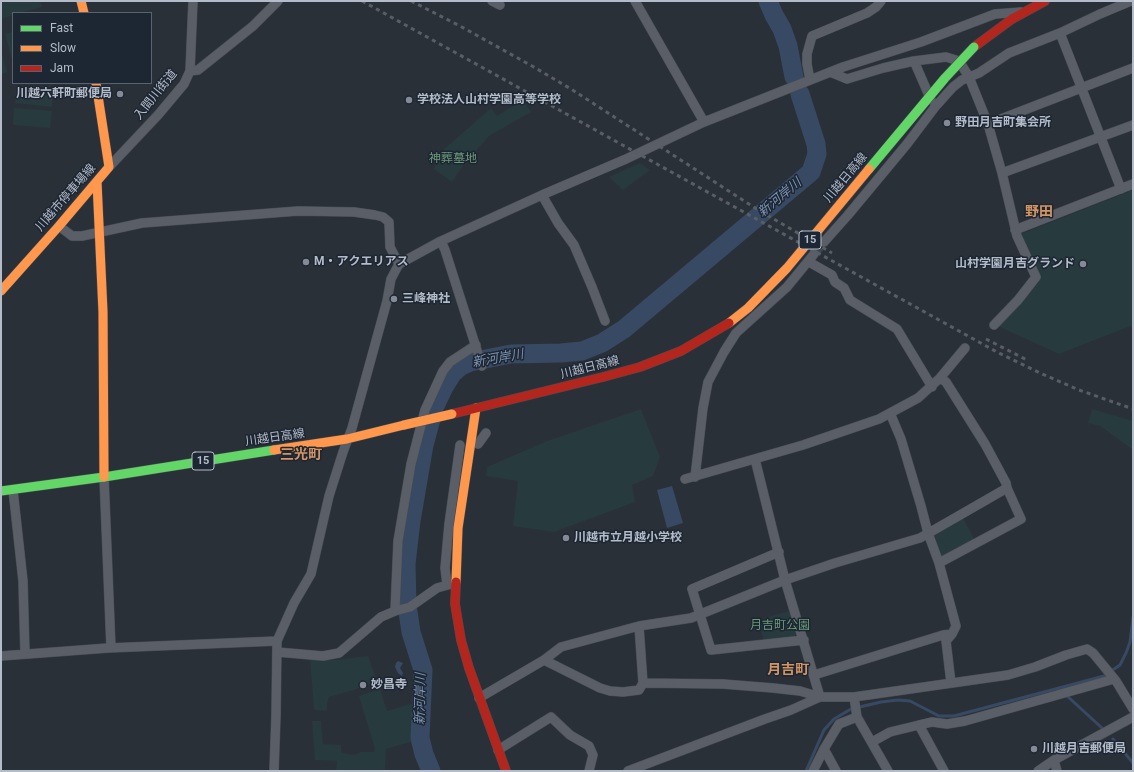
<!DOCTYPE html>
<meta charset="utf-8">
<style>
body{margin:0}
#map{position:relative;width:1134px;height:772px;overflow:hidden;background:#2a3038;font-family:Roboto,sans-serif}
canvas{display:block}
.frame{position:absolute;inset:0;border:2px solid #b4bcc9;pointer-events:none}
.legend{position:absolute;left:12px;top:12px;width:140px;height:72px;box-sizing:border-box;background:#1d2633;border:1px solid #59626f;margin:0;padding:5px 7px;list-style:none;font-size:12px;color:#b4bcc9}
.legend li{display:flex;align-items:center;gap:8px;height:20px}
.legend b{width:20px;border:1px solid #59626f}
</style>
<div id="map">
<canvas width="1134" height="772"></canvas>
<div class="frame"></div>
<ul class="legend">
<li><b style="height:5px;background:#63d668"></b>Fast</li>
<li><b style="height:5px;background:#ff974d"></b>Slow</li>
<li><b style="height:5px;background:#b3261e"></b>Jam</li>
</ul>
</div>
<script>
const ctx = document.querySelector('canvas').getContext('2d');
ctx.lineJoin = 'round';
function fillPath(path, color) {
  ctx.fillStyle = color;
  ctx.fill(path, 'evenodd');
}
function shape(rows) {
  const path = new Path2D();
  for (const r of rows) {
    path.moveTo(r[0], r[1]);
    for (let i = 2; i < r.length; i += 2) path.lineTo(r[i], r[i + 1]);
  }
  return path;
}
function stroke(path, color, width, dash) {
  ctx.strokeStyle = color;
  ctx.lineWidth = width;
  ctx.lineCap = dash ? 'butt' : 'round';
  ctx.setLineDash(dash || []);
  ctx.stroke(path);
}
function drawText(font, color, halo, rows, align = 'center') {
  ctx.font = font + ' Roboto,"Noto Sans JP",sans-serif';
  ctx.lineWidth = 3;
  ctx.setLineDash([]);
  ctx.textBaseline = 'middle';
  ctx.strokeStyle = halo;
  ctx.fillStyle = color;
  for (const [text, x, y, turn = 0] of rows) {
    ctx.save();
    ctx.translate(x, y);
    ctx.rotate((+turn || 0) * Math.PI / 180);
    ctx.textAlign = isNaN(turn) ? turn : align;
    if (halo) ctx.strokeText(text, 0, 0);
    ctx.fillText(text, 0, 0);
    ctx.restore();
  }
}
fillPath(shape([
 [1,1,40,1,42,7,20,13,13,13,13,15,1,19],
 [13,32,13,63,5,34],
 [1,51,7,72,1,74],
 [16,86,53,90,52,107,15,103],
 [523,100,531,112,489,136,464,164,452,182,434,169,443,150,491,108,497,116],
 [14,108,52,111,50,128,13,125],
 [640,163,650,170,623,190,609,177],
 [1133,190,1133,325,1059,354,1000,327,1000,323,1039,277,1021,234],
 [641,409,660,457,653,476,632,485,635,502,554,532,513,526,518,481,486,476,487,467,547,441],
 [1092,409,1133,421,1133,450,1100,426,1088,423],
 [963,518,975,540,944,557,941,556,935,536,935,534],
 [789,611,796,634,794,638,764,641,758,620],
 [368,656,377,681,354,690,329,697,327,704,327,711,314,710,310,659,337,660],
 [380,689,387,711,414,703,413,741,386,749,385,771,336,771,337,761,315,760,312,721,321,721,323,744,341,745,341,752,348,754,355,755,361,752,374,752,375,749,359,696]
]), '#273a3e');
fillPath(shape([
 [672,486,683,523,667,528,657,490],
 [398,661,403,663,400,668,403,673,402,676,398,673,395,667,396,663]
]), '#384963');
stroke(shape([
 [1066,695,1102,728],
 [1113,739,1133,763],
 [806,771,824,730,834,719,851,709,881,702,898,700,910,701,939,716,954,716,1104,676,1120,665,1126,653,1130,642,1133,617]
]), '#384963', 3);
stroke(shape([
 [768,1,774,15,782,29,788,46,794,77],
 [431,771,424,754,420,738,423,670,411,632,407,605,406,564,411,521,424,445,434,408,444,387,452,374,461,366,470,362,511,354,561,353,582,351,602,343,624,329,811,172,817,154,816,144,800,94]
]), '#384963', 19);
stroke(shape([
 [814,254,824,242]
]), '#3f454e', 9, [9, 4.5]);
const street = shape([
 [492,1,500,5],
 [635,1,704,122],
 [1060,33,1121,189],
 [914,61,931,100],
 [190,71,198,70,253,26,278,1],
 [830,72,847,79,883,68,914,61,946,57,959,61,969,77,988,124,1002,173,1017,236,1036,277,1018,300,994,325],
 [810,80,807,64,807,54,812,36,867,13,876,7,881,1],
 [988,124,1133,68],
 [109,167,158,115,184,84,190,71,193,1],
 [1002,173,1133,125],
 [542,195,558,223,574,245,592,287,605,321],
 [59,226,72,236,82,236,142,223,298,211,354,212,375,215,383,217,389,222,390,247,399,264],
 [1015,230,1133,184],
 [441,241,445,250,482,366],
 [824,242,848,215,907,144,935,107,953,87,962,80,979,73,1009,53,1060,33,1100,14,1131,1],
 [809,262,832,275,835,282,844,288,850,300,897,329,932,387],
 [478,444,486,433],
 [755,459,785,580,820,697],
 [104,477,111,648],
 [695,477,703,408,708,382,724,352,736,333,787,287,814,254],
 [685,479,803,445,879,419,918,398,940,378,965,348],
 [13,490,23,581,25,654],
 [779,552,692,589,711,650,804,640],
 [939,563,1021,519,1007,488],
 [447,585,445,568,449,524,460,445],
 [395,611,398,541,411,464,425,410,443,371,450,362,476,345],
 [639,626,643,683,723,684,773,688,800,691,820,697,854,697,1008,675,1035,667,1066,655,1087,649,1093,653,1116,681,1133,709],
 [277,652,323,656,339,653,381,617,395,611,410,607,437,588,455,583],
 [1,656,108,648,277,641],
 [544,660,600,688,610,691,623,692,639,690,643,683],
 [814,675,943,635,952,634,956,626,939,563,928,533,921,506,901,439,890,413],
 [951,683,946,641,952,634],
 [854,697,857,717],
 [479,698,544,660,561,647,639,626,691,618,785,580,835,563,920,538,1007,488,1006,483,985,444,946,382,940,378],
 [919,725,932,722,947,724,965,721,1114,679],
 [872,742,890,732,919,725,944,771],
 [824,749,836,771],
 [498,750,551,717,570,735,589,746,593,755,589,771],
 [1054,760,1057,771],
 [274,771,276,715,277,641,294,603,311,574,329,496,343,452,352,428,387,301,391,279,399,264,441,241,542,195,626,159,704,122,843,67,921,42,995,14,1021,12],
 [628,771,765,719,791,710,820,697],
 [813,771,824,749,839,724,857,717,888,771],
 [1038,771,1054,760,1133,717]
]);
const fast = shape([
 [1,491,104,477,274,450]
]);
const slow = shape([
 [81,1,84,13],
 [97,182,103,312,104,477],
 [1,291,59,226,109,167,96,83],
 [274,450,347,439,404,425],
 [456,582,458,528,476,408]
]);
const jam = shape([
 [974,47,1012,19,1045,1],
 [452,414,603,377],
 [456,582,455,604,461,640,469,668,506,771]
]);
stroke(street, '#484c53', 10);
stroke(fast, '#484c53', 10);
stroke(slow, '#484c53', 10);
stroke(jam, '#484c53', 10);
stroke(street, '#5a5e66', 9);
stroke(fast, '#63d668', 9);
stroke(slow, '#ff974d', 9);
stroke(jam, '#b3261e', 9);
stroke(shape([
 [362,1,997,352,1040,373,1079,390,1133,409],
 [411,1,460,26,532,66,571,89,755,208,832,253],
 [986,339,1027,360]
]), '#595d64', 3, [4, 4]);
const fastBridge = shape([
 [869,169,945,78,974,47]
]);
const slowBridge = shape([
 [729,323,748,308,787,268,869,169],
 [404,425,452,414]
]);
const jamBridge = shape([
 [603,377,640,367,681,351,729,323]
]);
stroke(fastBridge, '#484c55', 10, []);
stroke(slowBridge, '#484c55', 10, []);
stroke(jamBridge, '#484c55', 10, []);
stroke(fastBridge, '#63d668', 9);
stroke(slowBridge, '#ff974d', 9);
stroke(jamBridge, '#b3261e', 9);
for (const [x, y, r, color] of [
 [120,94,4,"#848b96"],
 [409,100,4,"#848b96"],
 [947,123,4,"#848b96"],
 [306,262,4,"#848b96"],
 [1083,264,4,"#848b96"],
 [394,299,4,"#848b96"],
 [566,538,4,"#848b96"],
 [363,685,4,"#848b96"],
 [1034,749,4,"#848b96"]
]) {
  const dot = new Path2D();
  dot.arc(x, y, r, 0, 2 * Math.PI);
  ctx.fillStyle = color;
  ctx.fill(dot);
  stroke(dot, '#1d2633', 1.5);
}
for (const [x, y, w] of [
 [810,240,22],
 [203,461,22]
]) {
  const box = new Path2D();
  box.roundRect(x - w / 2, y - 9, w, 18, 3);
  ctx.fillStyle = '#1d2633';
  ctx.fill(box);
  stroke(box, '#b4bcc9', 1);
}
drawText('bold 11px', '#b4bcc9', null, [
 ["15",810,240],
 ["15",203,461]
]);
drawText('bold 12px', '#b4bcc9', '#1d2633', [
 ["川越六軒町郵便局",112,94,"right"],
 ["学校法人山村学園高等学校",417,100],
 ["野田月吉町集会所",955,123],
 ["M・アクエリアス",314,262],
 ["山村学園月吉グランド",1075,264,"right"],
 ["三峰神社",402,299],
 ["川越市立月越小学校",574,538],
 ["妙昌寺",371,685],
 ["川越月吉郵便局",1042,749]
], 'left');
drawText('12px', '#b4bcc9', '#1d2633', [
 ["入間川街道",156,95,-51],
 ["川越日高線",846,178,-50],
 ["川越市停車場線",66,198,-49],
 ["川越日高線",590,368,-14],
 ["川越日高線",275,438,-8]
]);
drawText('12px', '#6b9a76', '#1d2633', [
 ["神葬墓地",453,159],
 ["月吉町公園",780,626]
]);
drawText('italic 13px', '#7c92b1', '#1d2633', [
 ["新河岸川",780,198,-40],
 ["新河岸川",498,359,-10],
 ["新河岸川",421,699,-89]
]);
drawText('bold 14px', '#d59563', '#1d2633', [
 ["野田",1039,212],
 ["三光町",301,455],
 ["月吉町",788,670]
]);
</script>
